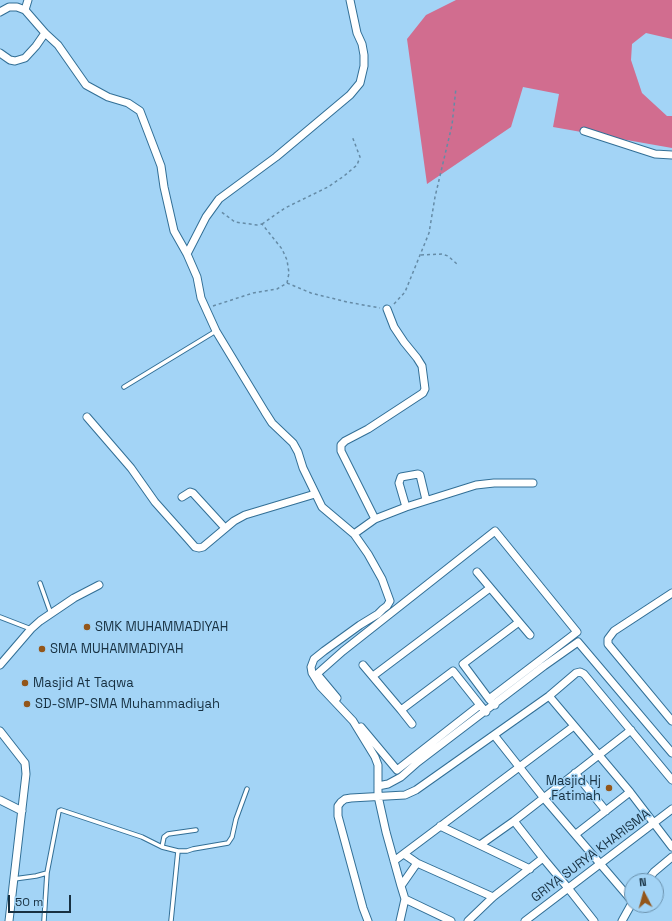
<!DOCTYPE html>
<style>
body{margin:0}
#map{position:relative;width:672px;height:921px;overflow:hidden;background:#a3d4f6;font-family:"Space Grotesk",sans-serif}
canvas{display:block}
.north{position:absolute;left:624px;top:873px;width:40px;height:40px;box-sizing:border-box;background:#a3d4f6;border:1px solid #6b92ae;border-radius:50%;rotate:354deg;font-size:11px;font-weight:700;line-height:16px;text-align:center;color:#173041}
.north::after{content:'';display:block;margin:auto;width:14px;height:18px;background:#93561a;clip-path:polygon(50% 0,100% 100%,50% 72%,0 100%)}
.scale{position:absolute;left:8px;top:895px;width:63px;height:18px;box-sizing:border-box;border:2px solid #173041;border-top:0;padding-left:5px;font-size:12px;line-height:14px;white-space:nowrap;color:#173041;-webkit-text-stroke:3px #a3d4f6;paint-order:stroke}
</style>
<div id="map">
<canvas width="672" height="921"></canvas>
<div class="north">N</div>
<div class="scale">50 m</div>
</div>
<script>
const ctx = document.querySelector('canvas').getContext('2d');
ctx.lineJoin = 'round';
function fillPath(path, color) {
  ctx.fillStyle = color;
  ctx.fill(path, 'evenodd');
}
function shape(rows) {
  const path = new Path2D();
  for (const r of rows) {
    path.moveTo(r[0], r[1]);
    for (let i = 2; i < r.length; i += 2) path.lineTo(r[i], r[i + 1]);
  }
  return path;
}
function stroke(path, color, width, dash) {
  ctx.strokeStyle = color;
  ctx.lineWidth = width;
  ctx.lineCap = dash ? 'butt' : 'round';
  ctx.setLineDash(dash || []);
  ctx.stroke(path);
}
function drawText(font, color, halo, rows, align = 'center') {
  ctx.font = font + ' "Space Grotesk",sans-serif';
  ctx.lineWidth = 3;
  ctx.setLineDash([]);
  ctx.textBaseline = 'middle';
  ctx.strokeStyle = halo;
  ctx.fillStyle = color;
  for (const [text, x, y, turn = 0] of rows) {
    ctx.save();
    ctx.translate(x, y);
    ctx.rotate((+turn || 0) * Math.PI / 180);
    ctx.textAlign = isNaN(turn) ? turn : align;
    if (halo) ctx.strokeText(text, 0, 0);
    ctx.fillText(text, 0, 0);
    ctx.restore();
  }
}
fillPath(shape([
 [456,0,672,0,672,39,646,33,632,44,631,60,642,93,667,116,672,116,672,148,553,127,559,94,523,87,511,127,427,184,407,39,426,15]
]), '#d16d8f');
const service = shape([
 [124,387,216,331],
 [40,583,51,614],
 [0,617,31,629],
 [162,847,164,837,168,834,196,830],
 [14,879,36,876,47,873,59,811,61,810,142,837,162,847,178,851,187,851,193,849,228,843,232,837,236,819,247,789],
 [44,921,47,873],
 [171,921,178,851]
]);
const minor = shape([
 [25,10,28,0],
 [0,12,9,7,17,7,25,10,45,33,58,45,86,85,108,97,128,103,140,111,161,166,164,187,174,231,187,254,197,277,201,298,216,331,265,412,272,423,293,443,298,452,303,468,322,507,354,534,368,554,382,579,390,601,387,606,383,609,378,614,360,625,324,651,314,659,311,667,312,673,320,686,353,721,375,757,378,765,378,796,386,832,401,886],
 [0,53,10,60,15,61,25,58,36,46,45,33],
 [584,131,655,154,672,155],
 [187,254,206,217,219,199,276,157,350,95,360,83,364,66,364,55,362,44,357,33,350,0],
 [87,417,131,468,155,502,188,539,195,547,199,548,203,547,234,521,245,515,315,494],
 [182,497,190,492,193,493,225,528],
 [406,507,399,483,401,477,418,474,420,475,426,500],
 [375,519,341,451,341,445,345,441,368,429,423,393,425,389,422,366,417,358,404,342,394,327,387,309],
 [354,534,375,519,406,507,476,485,494,483,533,483],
 [477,572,519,622,463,664,489,699],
 [672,593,614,631,608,639,608,644,672,721],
 [519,622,530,635],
 [0,665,31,629,40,621,74,598,99,585],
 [363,665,401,710,453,671,480,705],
 [373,676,490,588],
 [549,696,630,792,672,847],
 [337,698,317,674,343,651,495,531,577,632,489,699,495,705],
 [401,710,412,724],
 [361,727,397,770,480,705,486,712],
 [0,731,25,763,26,774,9,921],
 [494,735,543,797,632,901],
 [575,773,606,811],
 [378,786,388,784,401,777,418,762,544,666,578,642,672,753],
 [0,800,22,811],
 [514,821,543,858,568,888,594,921],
 [440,826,530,869],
 [576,834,630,792],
 [480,845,514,821,631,730],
 [404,854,417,863,493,897],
 [394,861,574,726],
 [417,863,401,886,405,899,451,921],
 [647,881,654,872,672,857],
 [368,921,363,908,338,816,338,806,341,802,345,799,351,798,405,795,416,790,549,696,576,673,580,672,584,674,672,780],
 [400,921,405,899],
 [468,921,493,897,543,858],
 [525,921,672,809],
 [622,921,632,903]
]);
stroke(service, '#326f96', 5.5);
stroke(minor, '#326f96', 9);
stroke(shape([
 [262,224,285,208,328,187,344,176,357,165,360,157,352,136],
 [421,255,442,254,448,256,457,264],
 [287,283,311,293,347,302,380,308],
 [394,304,405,292,429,233,435,197,452,125,456,88],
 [213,306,253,293,277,289,287,283,289,273,287,260,282,249,262,224,257,225,235,222,220,211]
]), '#658ba6', 1.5, [3, 3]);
stroke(service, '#fff', 3.5);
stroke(minor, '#fff', 7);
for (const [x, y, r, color] of [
 [87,627,4,"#93561a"],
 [42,649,4,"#93561a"],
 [25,683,4,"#93561a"],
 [27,704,4,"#93561a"],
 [609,788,4,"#93561a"]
]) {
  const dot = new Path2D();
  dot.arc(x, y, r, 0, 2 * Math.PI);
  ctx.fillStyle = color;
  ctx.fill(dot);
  stroke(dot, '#a3d4f6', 1.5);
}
drawText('13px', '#173041', '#a3d4f6', [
 ["SMK MUHAMMADIYAH",95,627],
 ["SMA MUHAMMADIYAH",50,649],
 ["Masjid At Taqwa",33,683],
 ["SD-SMP-SMA Muhammadiyah",35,704],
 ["Masjid Hj",601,781,"right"],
 ["Fatimah",601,796,"right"]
], 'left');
drawText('13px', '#173041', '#a3d4f6', [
 ["GRIYA SURYA KHARISMA",591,856,-37]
]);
</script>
